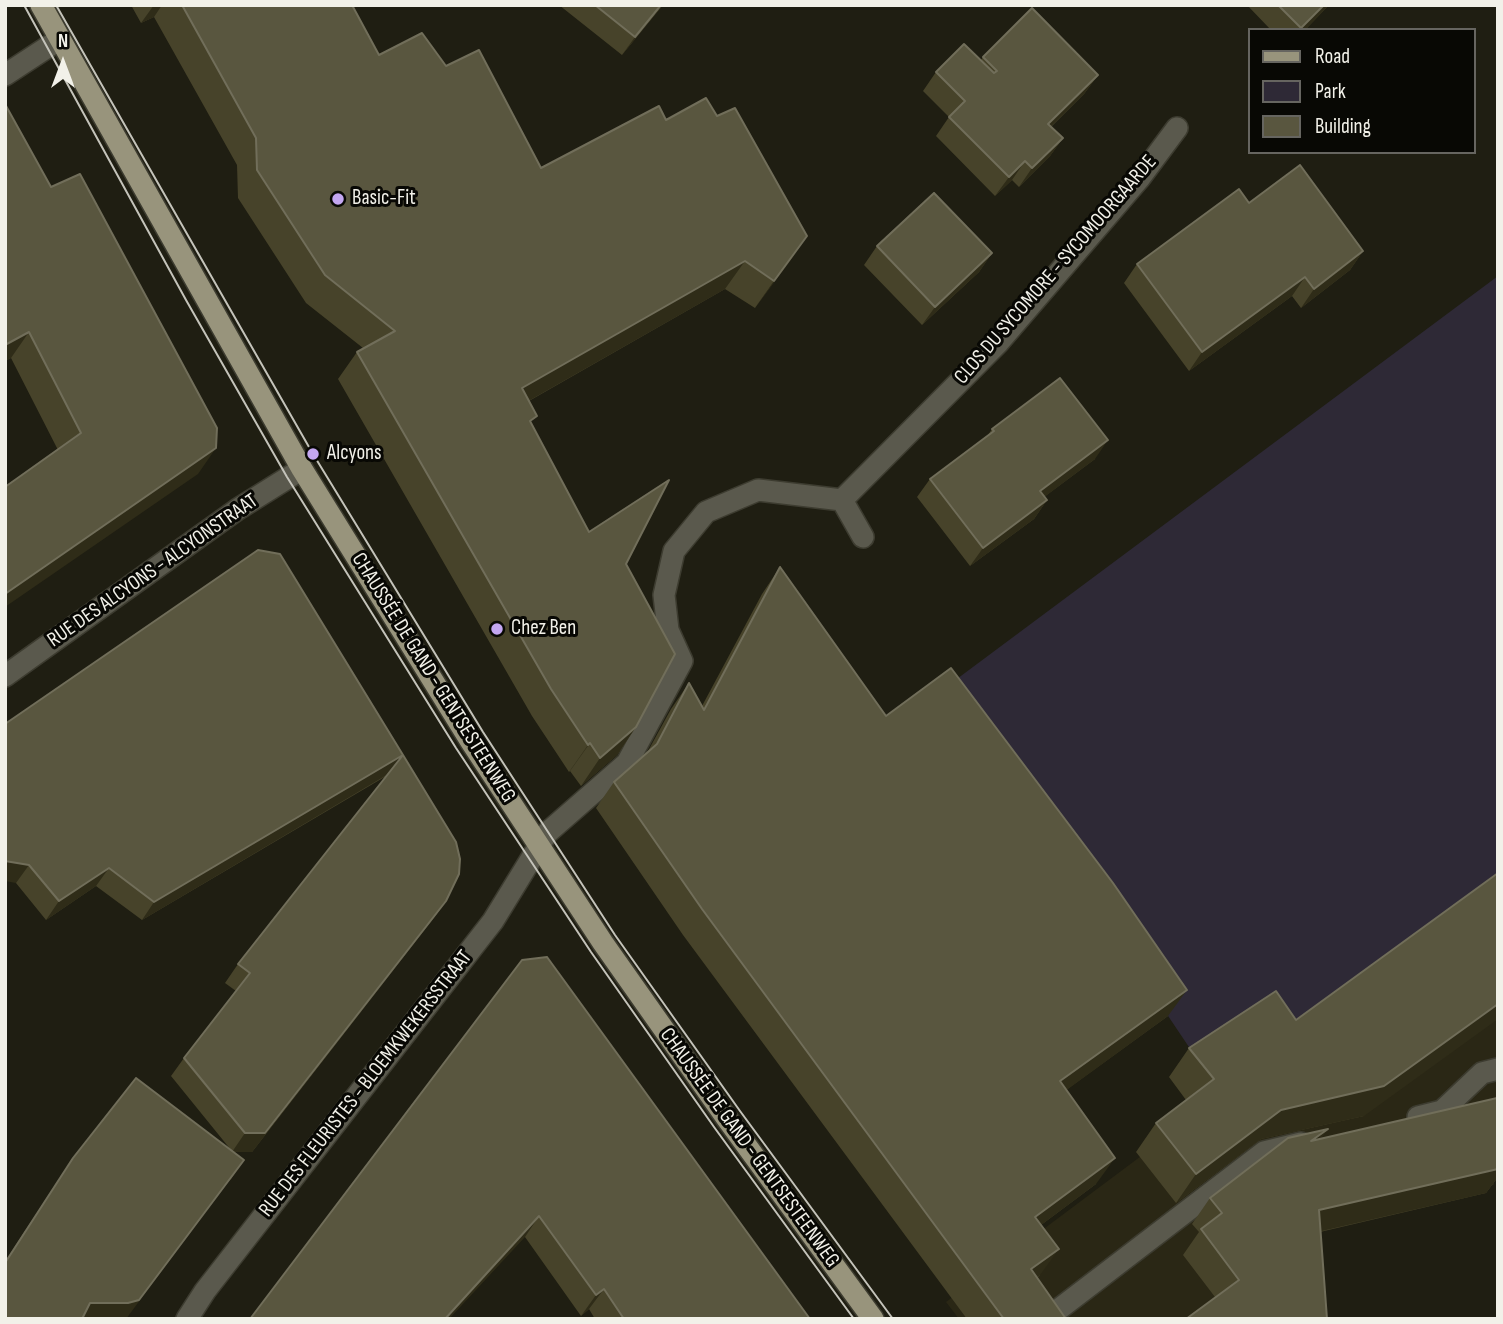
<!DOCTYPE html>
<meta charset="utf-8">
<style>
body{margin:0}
#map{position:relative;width:1503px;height:1324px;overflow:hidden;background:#1f1e12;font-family:"Sofia Sans Condensed",sans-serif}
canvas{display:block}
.frame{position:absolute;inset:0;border:7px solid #f2f1e9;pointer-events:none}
.legend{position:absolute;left:1248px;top:28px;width:228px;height:126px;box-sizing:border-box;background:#080804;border:2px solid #666560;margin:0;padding:9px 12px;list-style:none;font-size:21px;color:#f2f1e9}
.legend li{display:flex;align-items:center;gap:14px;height:35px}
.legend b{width:35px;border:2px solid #666560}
.north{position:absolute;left:28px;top:28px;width:70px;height:70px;-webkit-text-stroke:5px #080804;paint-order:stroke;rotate:0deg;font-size:19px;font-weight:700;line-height:28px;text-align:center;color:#f2f1e9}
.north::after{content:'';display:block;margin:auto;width:24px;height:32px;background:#f2f1e9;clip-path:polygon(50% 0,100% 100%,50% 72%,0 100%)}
</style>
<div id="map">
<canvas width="1503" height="1324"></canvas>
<div class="frame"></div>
<ul class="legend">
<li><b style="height:9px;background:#98947c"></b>Road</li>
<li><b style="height:19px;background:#2e2936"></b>Park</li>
<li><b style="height:19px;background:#59563f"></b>Building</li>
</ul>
<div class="north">N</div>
</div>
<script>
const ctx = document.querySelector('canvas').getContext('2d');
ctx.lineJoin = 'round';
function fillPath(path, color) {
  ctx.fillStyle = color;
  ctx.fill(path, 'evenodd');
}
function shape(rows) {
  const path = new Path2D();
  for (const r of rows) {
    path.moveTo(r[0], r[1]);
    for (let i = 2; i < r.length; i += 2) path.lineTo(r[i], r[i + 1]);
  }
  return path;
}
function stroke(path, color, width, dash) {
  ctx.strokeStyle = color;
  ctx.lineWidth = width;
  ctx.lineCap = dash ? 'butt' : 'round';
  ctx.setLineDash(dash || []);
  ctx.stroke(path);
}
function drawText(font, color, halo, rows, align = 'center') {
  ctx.font = font + ' "Sofia Sans Condensed",sans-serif';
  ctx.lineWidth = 6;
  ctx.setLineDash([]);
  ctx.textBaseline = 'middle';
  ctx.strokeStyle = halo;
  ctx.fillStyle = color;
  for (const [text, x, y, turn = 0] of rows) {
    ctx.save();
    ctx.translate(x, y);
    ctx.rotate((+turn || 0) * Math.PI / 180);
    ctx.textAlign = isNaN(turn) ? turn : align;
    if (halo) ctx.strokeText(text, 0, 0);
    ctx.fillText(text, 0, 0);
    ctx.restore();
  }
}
fillPath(shape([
 [1498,889,1498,1106,1483,1110,1494,1185,1328,1224,1201,1319,959,1319,946,1302]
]), '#2a2715');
fillPath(shape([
 [1498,276,1498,888,1275,1049,1197,1059,1156,998,934,696]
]), '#2e2936');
const minor = shape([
 [5,75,60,39],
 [842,500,863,537],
 [5,676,238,509,302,469],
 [1418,1117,1442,1111,1482,1073,1498,1069],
 [187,1319,205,1291,493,921,547,833,627,763,682,661,668,630,664,595,674,551,706,512,758,490,842,500,999,342,1139,179,1177,128],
 [1046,1319,1264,1152,1301,1143]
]);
const major = shape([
 [41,5,302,469,471,742,603,943,727,1119,873,1319]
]);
stroke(minor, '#3d3c30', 24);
stroke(major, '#3d3c30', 24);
stroke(minor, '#5a594d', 21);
stroke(major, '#98947c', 21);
stroke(shape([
 [24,5,186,300,287,477,456,748,591,952,714,1127,854,1319],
 [56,5,313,454,483,732,615,935,740,1111,893,1319]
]), '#c4c3ba', 2);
fillPath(shape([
 [131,5,352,5,379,55,446,66,541,168,666,120,717,116,807,236,755,308,725,289,529,401,531,424,589,532,626,564,636,727,617,755,581,786,570,771,569,772,532,716,338,379,357,352,363,348,306,303,238,198,237,165,154,17,141,23],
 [559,5,663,5,622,55],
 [1247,5,1329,5,1305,30,1271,30],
 [983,57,1098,75,1084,94,1051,127,1063,138,1050,156,1019,187,1012,180,995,196,936,136,949,117,923,91,936,72,981,60],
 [5,104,198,474,58,450,11,358,5,361],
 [1249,203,1363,251,1350,270,1301,308,1292,296,1189,371,1124,283,1137,264],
 [877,246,992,253,979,272,922,325,864,265],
 [992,429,1095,459,1044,497,1047,500,1034,519,970,566,917,497,930,479,988,435],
 [780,567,886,716,1168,1016,1066,1090,1096,1184,1041,1225,1040,1275,1037,1278,1066,1319,967,1319,683,935,596,808,614,782,648,751,671,709,689,683,702,706,762,594],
 [5,724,403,755,446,901,433,919,252,1152,232,1152,244,1160,231,1179,5,1319,5,1261,73,1158,231,1150,171,1076,184,1058,236,991,225,983,238,964,388,775,142,920,96,886,46,920,16,883],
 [522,960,810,1319,595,1319,589,1309,581,1316,525,1237],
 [1296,1020,1364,1116,1261,1139,1176,1203,1136,1152,1156,1123,1186,1100,1169,1077,1189,1048],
 [1498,1109,1498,1177,1486,1193,1320,1232,1215,1297,1183,1255,1199,1232,1192,1224,1210,1198,1321,1138]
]), '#47432a');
fillPath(shape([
 [154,5,162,5,154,17,141,23],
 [661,5,663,5,622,55,635,37],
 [1324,5,1329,5,1305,30,1300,30],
 [1098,75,1084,94,1035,142,1048,124],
 [1063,138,1050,156,1019,187,1032,168],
 [1025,161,1012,180,995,196,1009,177],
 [807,236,788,264,755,308,774,281],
 [1363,251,1350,270,1301,308,1314,289],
 [992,253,979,272,922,325,935,307],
 [745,261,725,289,502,416,522,388],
 [1305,277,1292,296,1189,371,1202,352],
 [29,332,11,358,5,361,5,345],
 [1108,440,1095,459,1027,510,1040,491],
 [216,448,198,474,5,607,5,594],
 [1047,500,1034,519,970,566,983,548],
 [636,727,617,755,581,786,600,758],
 [590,743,570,771,569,772,588,745],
 [403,755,390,773,142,920,154,902],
 [5,861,29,865,16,883,5,881],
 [109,868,96,886,46,920,59,901],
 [446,901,433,919,252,1152,232,1152,245,1133],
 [1187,990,1168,1016,1042,1108,1060,1081],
 [1498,1004,1498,1019,1364,1116,1261,1139,1176,1203,1196,1174,1281,1110],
 [1328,1129,1309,1155,1311,1141],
 [1115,1158,1096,1184,1017,1243,1035,1217],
 [244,1160,126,1319,79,1319,90,1303],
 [1498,1169,1498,1177,1486,1193,1300,1236,1319,1210],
 [539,1216,525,1237,449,1319,445,1319],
 [1059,1249,1040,1275,1013,1295,1031,1269],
 [604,1289,589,1309,581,1316,596,1295]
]), '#2f2c18');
const building = shape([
 [182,5,352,5,379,55,422,33,446,66,479,50,541,168,659,106,666,120,706,98,717,116,735,108,807,236,774,281,745,261,522,388,537,416,530,421,589,532,669,480,626,564,675,654,636,727,600,758,590,743,588,745,551,689,357,352,395,331,325,275,257,170,256,138,182,5],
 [595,5,661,5,635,37,595,5],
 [1278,5,1324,5,1301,28,1278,5],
 [1032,8,1098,75,1048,124,1063,138,1032,168,1025,161,1009,177,949,117,965,101,936,72,964,44,994,73,997,71,983,57,1032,8],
 [5,104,51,187,80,174,217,428,216,448,5,594,5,487,81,433,29,332,5,345,5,104],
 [1300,165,1363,251,1314,289,1305,277,1202,352,1137,264,1239,189,1249,203,1300,165],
 [934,193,992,253,935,307,877,246,934,193],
 [1060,378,1108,440,1040,491,1047,500,983,548,930,479,994,431,992,429,1060,378],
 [258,550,280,554,403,755,154,902,109,868,59,901,29,865,5,861,5,724,258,550],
 [780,567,886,716,951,668,1113,883,1187,990,1060,1081,1115,1158,1035,1217,1059,1249,1031,1269,1066,1319,1004,1319,702,909,614,782,657,744,689,683,704,710,780,567],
 [403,755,456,842,460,859,459,874,446,901,265,1133,245,1133,184,1058,250,973,238,964,403,755],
 [1498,873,1498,1004,1384,1086,1281,1110,1196,1174,1156,1123,1214,1079,1189,1048,1276,991,1296,1020,1498,873],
 [547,957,810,1319,624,1319,604,1289,596,1295,539,1216,445,1319,250,1319,522,960,547,957],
 [136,1078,244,1160,139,1300,128,1303,90,1303,82,1319,5,1319,5,1263,73,1158,136,1078],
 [1497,1098,1498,1109,1498,1169,1319,1210,1327,1319,1186,1319,1239,1280,1201,1229,1222,1213,1210,1198,1288,1138,1328,1129,1311,1141,1497,1098]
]);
fillPath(building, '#59563f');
stroke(building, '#716e5a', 2);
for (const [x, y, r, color] of [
 [338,199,7,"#c4a7f1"],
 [313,454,7,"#c4a7f1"],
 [497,629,7,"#c4a7f1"]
]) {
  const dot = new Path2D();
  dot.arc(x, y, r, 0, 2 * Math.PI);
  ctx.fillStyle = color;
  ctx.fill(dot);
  stroke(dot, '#080804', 2.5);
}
drawText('21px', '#f2f1e9', '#080804', [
 ["Basic-Fit",352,199],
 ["Alcyons",327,454],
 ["Chez Ben",511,629]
], 'left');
drawText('21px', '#f2f1e9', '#080804', [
 ["CLOS DU SYCOMORE - SYCOMOORGAARDE",1056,270,-49],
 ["RUE DES ALCYONS - ALCYONSTRAAT",153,571,-35],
 ["CHAUSSÉE DE GAND - GENTSESTEENWEG",433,678,58],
 ["RUE DES FLEURISTES - BLOEMKWEKERSSTRAAT",366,1084,-52],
 ["CHAUSSÉE DE GAND - GENTSESTEENWEG",749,1148,54]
]);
</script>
